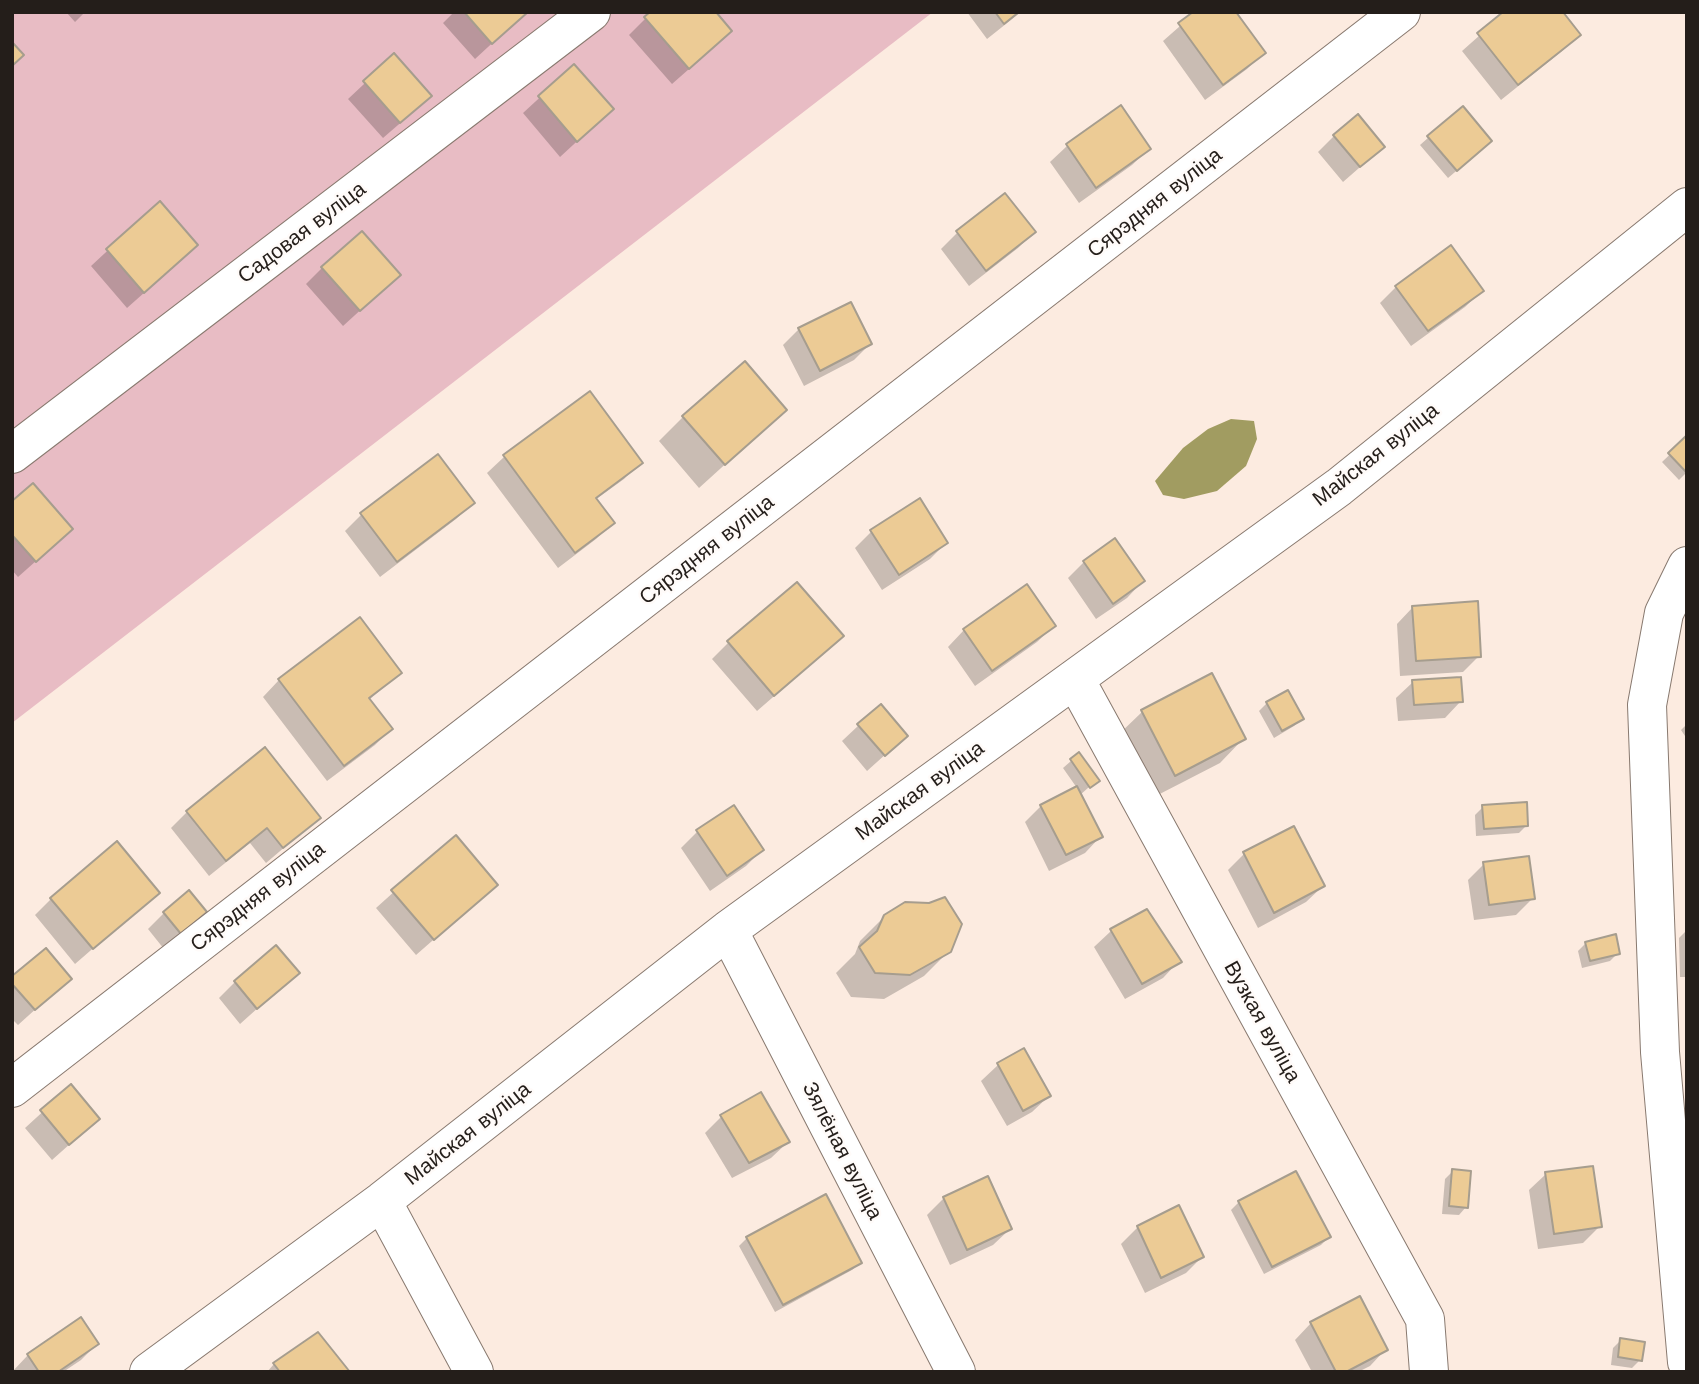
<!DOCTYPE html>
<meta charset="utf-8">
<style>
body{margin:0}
#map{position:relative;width:1699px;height:1384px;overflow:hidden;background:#fcebe0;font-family:"Work Sans",sans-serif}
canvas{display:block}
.frame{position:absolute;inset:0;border:14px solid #241e1a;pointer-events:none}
</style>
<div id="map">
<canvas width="1699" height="1384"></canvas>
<div class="frame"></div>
</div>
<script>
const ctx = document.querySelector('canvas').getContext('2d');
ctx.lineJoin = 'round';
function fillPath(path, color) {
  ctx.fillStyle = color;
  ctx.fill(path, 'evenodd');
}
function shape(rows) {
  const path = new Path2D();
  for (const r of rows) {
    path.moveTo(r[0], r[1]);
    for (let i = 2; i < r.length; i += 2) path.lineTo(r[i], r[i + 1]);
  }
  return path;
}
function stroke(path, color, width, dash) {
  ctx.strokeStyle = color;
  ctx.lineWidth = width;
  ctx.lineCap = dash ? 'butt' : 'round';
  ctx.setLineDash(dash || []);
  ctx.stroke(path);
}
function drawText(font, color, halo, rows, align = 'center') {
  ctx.font = font + ' "Work Sans",sans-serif';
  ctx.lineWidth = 5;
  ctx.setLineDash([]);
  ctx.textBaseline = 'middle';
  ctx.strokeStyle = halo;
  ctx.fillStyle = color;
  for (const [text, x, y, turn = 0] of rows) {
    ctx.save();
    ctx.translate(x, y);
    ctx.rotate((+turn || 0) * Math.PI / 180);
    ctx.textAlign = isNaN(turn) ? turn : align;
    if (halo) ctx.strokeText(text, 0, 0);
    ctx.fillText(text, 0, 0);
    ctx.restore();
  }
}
fillPath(shape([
 [12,12,933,12,12,723]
]), '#e8bcc4');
fillPath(shape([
 [1231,419,1254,421,1257,439,1246,466,1217,491,1184,499,1163,495,1155,481,1183,448,1208,429]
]), '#a19c61');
fillPath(shape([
 [66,12,85,12,75,22],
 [454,12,526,12,475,59,443,23],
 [967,12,1021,12,987,39],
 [1196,12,1263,53,1247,69,1205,100,1163,41],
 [1506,12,1578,34,1562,51,1501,100,1462,51],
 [646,18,714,47,672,84,629,35],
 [394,56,413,112,383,138,348,99],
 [574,66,612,109,560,157,523,113],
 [1120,108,1149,149,1132,165,1079,203,1050,162,1067,146],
 [1462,108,1482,149,1448,178,1420,145],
 [1334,136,1383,147,1343,182,1318,152],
 [1005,195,1034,232,1018,248,969,286,941,249,957,233],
 [159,203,180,261,127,308,91,266],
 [322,268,399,275,343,326,306,284],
 [1396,287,1482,291,1465,307,1411,346,1380,303],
 [799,329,870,344,854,360,804,386,783,345],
 [589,393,640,462,624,479,595,500,612,523,596,539,558,568,487,473,504,457],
 [785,410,699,488,659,441,683,417],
 [1687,438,1687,472,1679,480,1662,462],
 [473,503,456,519,380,577,345,531,361,515],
 [12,504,54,545,18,577,12,570],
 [871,532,946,543,930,559,882,590,855,548],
 [1084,562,1143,581,1127,598,1096,619,1068,578],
 [1026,587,1054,626,1037,642,975,686,948,647,964,630],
 [1413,607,1479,656,1463,672,1400,676,1397,624],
 [359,619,400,673,369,700,391,729,375,745,327,781,263,697,279,680],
 [729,642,825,652,757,711,712,659],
 [1211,675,1244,738,1220,763,1150,799,1117,736,1142,712],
 [1413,682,1461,701,1445,718,1398,721,1396,698],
 [1267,703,1302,718,1294,726,1274,738,1259,711],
 [1687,724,1687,739,1681,730],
 [859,725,906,736,867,771,842,741],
 [1079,754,1097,780,1080,795,1101,836,1085,853,1049,871,1025,822,1041,806,1077,788,1063,768],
 [1483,807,1527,825,1519,833,1476,836,1475,815],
 [187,812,319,818,266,863,250,843,209,876,171,828],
 [697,832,762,850,746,866,710,891,681,848],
 [455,837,496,885,416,955,376,908],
 [1244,854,1323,886,1306,902,1258,928,1228,870],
 [1484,864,1533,898,1516,915,1474,920,1468,880],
 [158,892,75,964,35,915,51,899],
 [1146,911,1179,961,1163,978,1125,999,1094,947,1111,931],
 [205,912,164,949,148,929,164,913],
 [885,916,949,951,924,976,884,999,851,997,836,973,855,954,860,941],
 [1687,930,1687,977,1680,977,1679,938],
 [1586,943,1618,953,1610,961,1582,968,1578,951],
 [297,973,240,1024,219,998,235,982],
 [12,979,69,979,18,1025,12,1019],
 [1024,1050,1049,1096,1032,1112,1007,1126,981,1081,998,1065],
 [71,1086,98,1119,52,1160,25,1128],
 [721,1117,788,1142,771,1158,732,1178,705,1133],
 [1453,1171,1466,1207,1459,1215,1442,1214,1445,1179],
 [1296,1173,1329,1237,1321,1245,1264,1274,1231,1210,1239,1202],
 [1546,1174,1600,1226,1583,1243,1538,1249,1529,1190],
 [944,1198,1010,1229,993,1245,950,1265,927,1215],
 [1179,1208,1202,1257,1186,1273,1145,1293,1121,1244,1138,1227],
 [747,1238,860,1263,852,1270,775,1312,739,1246],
 [81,1319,97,1344,81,1360,63,1372,12,1372,28,1355],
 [1311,1323,1386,1349,1370,1366,1358,1372,1312,1372,1295,1340],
 [1621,1340,1640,1360,1632,1368,1611,1365,1613,1348],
 [274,1364,348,1372,267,1372]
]), '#0003');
const building = shape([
 [464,12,528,12,492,44,464,12],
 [650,12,716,12,732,31,689,69,644,17,650,12],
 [995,12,1019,12,1004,24,995,12],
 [1193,12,1236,12,1266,53,1223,85,1178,23,1193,12],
 [1503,12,1563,12,1581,35,1518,85,1477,33,1503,12],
 [12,42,24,55,12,66,12,42],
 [394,53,432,96,400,123,363,81,394,53],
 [574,64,614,109,577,142,538,96,574,64],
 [1121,105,1151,149,1096,188,1066,144,1121,105],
 [1463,106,1492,141,1457,171,1427,136,1463,106],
 [1358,114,1385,147,1360,167,1333,135,1358,114],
 [1005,193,1036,232,986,271,956,231,1005,193],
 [160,201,198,245,144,293,106,249,160,201],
 [362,231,401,275,360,311,321,267,362,231],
 [1451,245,1484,291,1428,331,1395,286,1451,245],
 [851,302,872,344,820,371,798,328,851,302],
 [745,361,787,410,725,465,682,416,745,361],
 [590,391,643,463,596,498,615,523,575,553,503,455,590,391],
 [1687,435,1687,473,1668,453,1687,435],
 [438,454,475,503,397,562,360,513,438,454],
 [33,483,73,529,36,562,12,535,12,501,33,483],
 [920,498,948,543,899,575,870,530,920,498],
 [1115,538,1145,581,1113,604,1083,561,1115,538],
 [797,582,844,636,774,696,727,641,797,582],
 [1027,584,1056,626,992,671,963,629,1027,584],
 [1478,601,1481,657,1416,661,1412,606,1478,601],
 [360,617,402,673,369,698,393,729,344,766,278,679,360,617],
 [1212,673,1246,739,1175,776,1141,710,1212,673],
 [1461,677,1463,702,1414,705,1412,680,1461,677],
 [1288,690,1304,719,1282,731,1266,702,1288,690],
 [881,704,908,736,885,756,857,724,881,704],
 [265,747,321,818,283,848,267,828,226,861,186,811,265,747],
 [1079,752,1100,781,1090,788,1070,759,1079,752],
 [1077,786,1103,837,1066,855,1040,805,1077,786],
 [1527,802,1528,826,1484,829,1482,805,1527,802],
 [734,805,764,850,727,876,696,830,734,805],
 [1294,826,1325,886,1274,913,1243,852,1294,826],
 [456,835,498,885,434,940,391,890,456,835],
 [117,841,160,893,93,949,50,898,117,841],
 [1529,856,1535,899,1489,905,1483,862,1529,856],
 [189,890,207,912,181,934,163,912,189,890],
 [945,897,962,924,951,952,910,975,875,973,859,947,877,931,884,915,905,902,929,903,945,897],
 [1147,909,1182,962,1142,984,1110,929,1147,909],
 [1616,934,1620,954,1590,961,1585,942,1616,934],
 [276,945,300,973,257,1009,234,981,276,945],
 [46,948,72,979,35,1010,12,984,12,976,46,948],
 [1024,1048,1051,1096,1023,1111,997,1063,1024,1048],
 [71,1084,100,1119,69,1145,40,1110,71,1084],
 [761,1092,790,1142,749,1163,720,1115,761,1092],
 [1593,1166,1602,1227,1554,1234,1545,1172,1593,1166],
 [1452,1169,1471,1171,1468,1208,1449,1206,1452,1169],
 [1296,1171,1331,1237,1272,1267,1238,1201,1296,1171],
 [988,1176,1012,1229,967,1250,943,1197,988,1176],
 [826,1194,862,1263,783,1305,746,1237,826,1194],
 [1179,1205,1204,1257,1161,1278,1137,1226,1179,1205],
 [1360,1296,1388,1350,1346,1372,1336,1372,1310,1322,1360,1296],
 [81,1317,99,1344,58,1372,39,1372,27,1354,81,1317],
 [318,1332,350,1372,280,1372,273,1363,318,1332],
 [1620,1338,1645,1342,1642,1361,1618,1357,1620,1338]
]);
fillPath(building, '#eccb95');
stroke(building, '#a69d8e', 2);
const minor = shape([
 [12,454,591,12],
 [1687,566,1664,613,1647,705,1660,1052,1687,1362],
 [1075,679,1425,1319,1429,1372],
 [728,930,956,1372],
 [12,1088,1401,12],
 [382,1201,474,1372],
 [149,1372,382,1201,728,930,1339,487,1687,207]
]);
stroke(minor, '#88796f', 40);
stroke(minor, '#fff', 38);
drawText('21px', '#241e1a', '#fffbf9', [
 ["Сярэдняя вуліца",1155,203,-38],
 ["Садовая вуліца",302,233,-37],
 ["Майская вуліца",1376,455,-38],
 ["Сярэдняя вуліца",707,550,-38],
 ["Майская вуліца",920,791,-36],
 ["Сярэдняя вуліца",258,897,-38],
 ["Вузкая вуліца",1262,1022,61],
 ["Майская вуліца",468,1134,-38],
 ["Зялёная вуліца",842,1151,63]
]);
</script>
